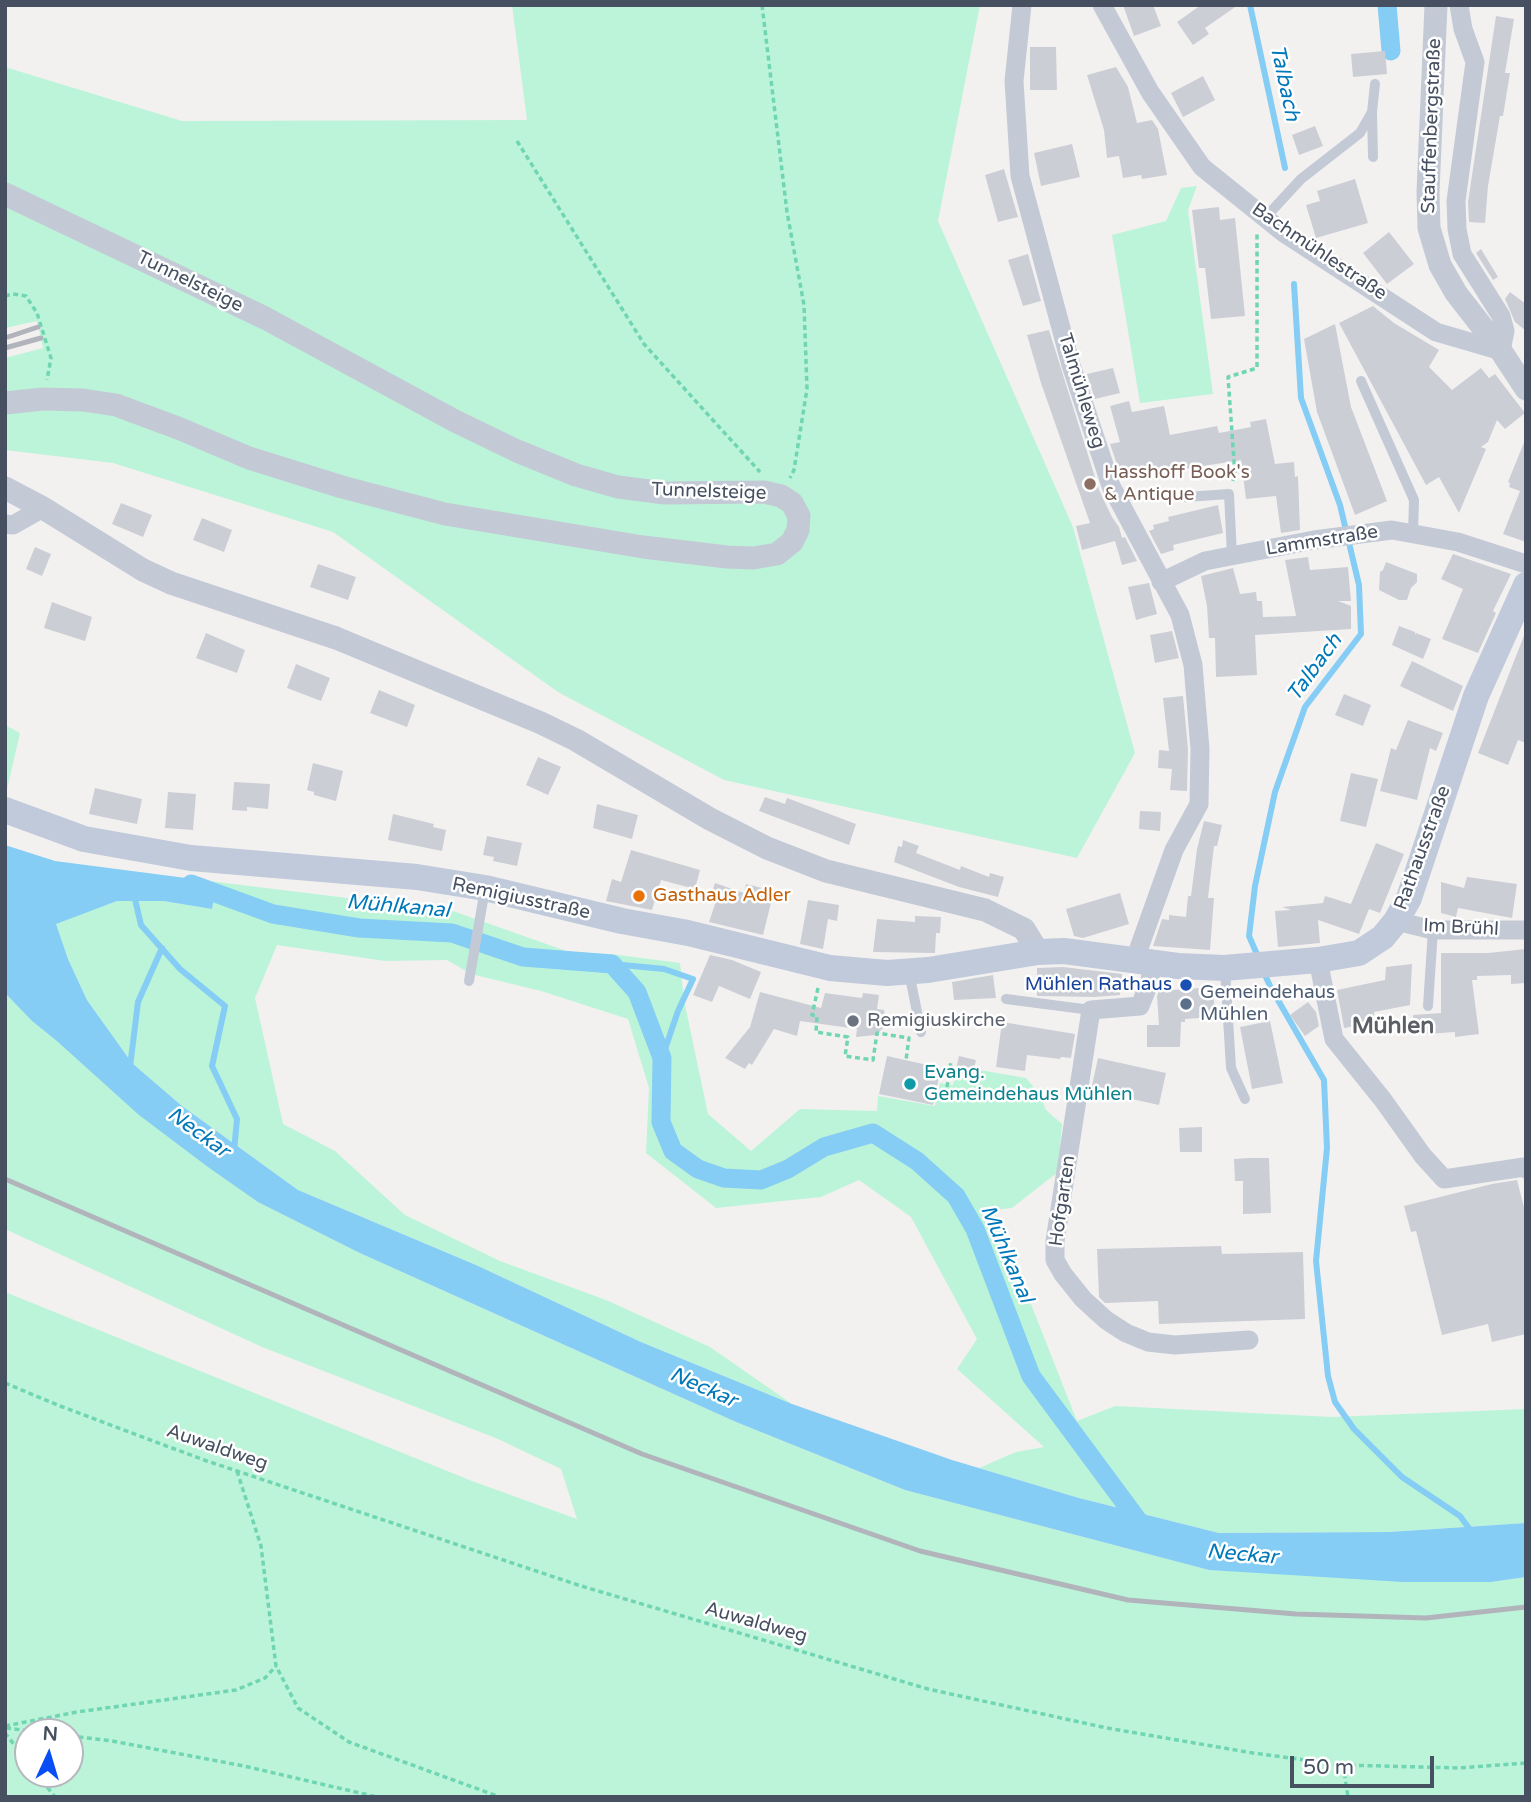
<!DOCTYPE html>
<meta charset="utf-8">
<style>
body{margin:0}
#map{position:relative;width:1531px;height:1802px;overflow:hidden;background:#f3f1f0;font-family:"Varela Round",sans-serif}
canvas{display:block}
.frame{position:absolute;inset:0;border:7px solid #465060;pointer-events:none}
.north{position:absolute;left:14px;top:1718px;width:70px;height:70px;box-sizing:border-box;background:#fff;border:2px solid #b5b9bf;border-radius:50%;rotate:4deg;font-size:19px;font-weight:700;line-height:28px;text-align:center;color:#465060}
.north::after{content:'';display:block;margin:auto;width:24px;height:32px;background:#084ef5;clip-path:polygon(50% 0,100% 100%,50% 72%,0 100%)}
.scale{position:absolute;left:1290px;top:1756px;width:144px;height:32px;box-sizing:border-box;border:4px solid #465060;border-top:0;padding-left:9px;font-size:21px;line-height:24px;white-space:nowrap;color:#465060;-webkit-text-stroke:5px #fff;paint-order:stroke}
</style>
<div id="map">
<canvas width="1531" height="1802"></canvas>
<div class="frame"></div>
<div class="north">N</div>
<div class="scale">50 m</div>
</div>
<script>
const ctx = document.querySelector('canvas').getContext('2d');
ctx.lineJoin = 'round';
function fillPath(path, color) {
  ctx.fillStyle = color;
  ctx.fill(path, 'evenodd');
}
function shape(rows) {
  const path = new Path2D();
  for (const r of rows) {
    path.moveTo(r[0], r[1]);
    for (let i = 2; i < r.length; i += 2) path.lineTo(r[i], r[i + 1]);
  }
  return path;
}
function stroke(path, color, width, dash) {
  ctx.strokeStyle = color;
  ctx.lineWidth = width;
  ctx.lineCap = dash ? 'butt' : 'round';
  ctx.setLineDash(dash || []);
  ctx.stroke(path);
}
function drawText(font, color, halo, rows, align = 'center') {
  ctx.font = font + ' "Varela Round",sans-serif';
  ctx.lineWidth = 5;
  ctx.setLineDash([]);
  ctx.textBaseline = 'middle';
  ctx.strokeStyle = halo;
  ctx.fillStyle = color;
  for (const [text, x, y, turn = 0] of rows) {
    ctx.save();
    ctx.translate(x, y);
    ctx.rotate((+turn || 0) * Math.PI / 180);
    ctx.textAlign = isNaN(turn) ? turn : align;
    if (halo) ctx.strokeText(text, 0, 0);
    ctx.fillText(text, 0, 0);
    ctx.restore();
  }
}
fillPath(shape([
 [512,5,980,5,938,221,1073,527,1135,753,1077,858,724,780,558,692,333,532,113,463,5,450,5,358,43,348,37,321,5,328,5,67,182,121,527,120],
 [1197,186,1188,210,1213,394,1140,403,1112,235,1166,221,1181,188],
 [5,725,20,733,5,798],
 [209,881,453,911,569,952,611,954,680,963,684,1000,708,1114,751,1151,800,1109,877,1111,878,1096,935,1106,940,1083,953,1085,955,1075,976,1081,980,1070,1026,1078,1038,1092,1046,1110,1062,1124,1058,1172,1012,1208,994,1210,1077,1421,1115,1406,1332,1417,1526,1409,1526,1523,1389,1532,1219,1533,1079,1498,979,1468,1016,1452,1044,1447,957,1369,977,1339,911,1217,859,1180,821,1197,716,1208,646,1153,649,1088,628,1019,541,991,471,974,447,960,385,961,277,945,255,998,283,1124,335,1151,405,1215,500,1261,606,1300,710,1347,792,1404,641,1342,476,1265,298,1190,182,1106,132,1063,87,1000,68,959,55,923,117,901,163,901,212,909,215,893],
 [5,993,32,1021,58,1042,362,1254,736,1422,905,1490,1209,1570,1491,1582,1526,1577,1526,1797,5,1797,5,1292,472,1481,577,1519,561,1469,498,1439,262,1347,5,1229],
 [28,1732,70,1732,70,1774,28,1774]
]), '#bcf4d9');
fillPath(shape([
 [5,845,55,861,209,881,215,893,212,909,163,901,117,901,56,924,68,959,87,1000,132,1063,182,1106,298,1190,476,1265,641,1342,792,1404,952,1460,1079,1498,1219,1533,1389,1532,1526,1523,1526,1577,1491,1582,1403,1582,1209,1570,905,1490,736,1422,362,1254,258,1202,208,1167,139,1115,58,1042,32,1021,5,993]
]), '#85cdf4');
stroke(shape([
 [1250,5,1285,168],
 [134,895,141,925,180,969,225,1006,212,1066,237,1119,234,1151],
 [1259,959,1249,936,1255,886,1275,792,1305,707,1361,634,1359,585,1340,505,1301,398,1294,284],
 [612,964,664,969,693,979,678,1011,662,1058],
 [1264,973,1271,988,1324,1080,1327,1148,1316,1261,1328,1376,1335,1402,1354,1429,1402,1477,1460,1516,1471,1531],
 [130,1067,138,1002,162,948]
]), '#85cdf4', 6);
stroke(shape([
 [1387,5,1391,51],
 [191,884,273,914,359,928,452,933,523,957,612,964,637,992,662,1058,661,1122,673,1151,698,1169,724,1178,761,1180,788,1169,824,1147,873,1133,917,1161,956,1196,975,1229,1031,1376,1145,1530]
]), '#85cdf4', 19);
fillPath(shape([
 [1123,5,1153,5,1161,26,1134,36],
 [1201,5,1238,5,1205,28,1209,34,1193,45,1177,22],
 [1496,16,1514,19,1505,73,1510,73,1503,116,1500,116,1488,186,1485,223,1469,222,1468,202],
 [1030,47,1056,47,1057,90,1030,90],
 [1385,51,1387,74,1353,77,1351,54],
 [1116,67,1128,87,1137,123,1152,120,1158,129,1167,175,1142,179,1141,175,1123,178,1119,156,1107,158,1104,130,1087,75],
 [1203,76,1215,100,1183,117,1171,93],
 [1315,126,1323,146,1299,155,1292,135],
 [1072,144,1080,177,1041,186,1034,153],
 [1004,169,1018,217,998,222,985,175],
 [1355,179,1368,223,1316,238,1306,205,1320,201,1317,191],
 [1219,207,1220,220,1235,218,1245,316,1211,319,1205,268,1199,268,1192,210],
 [1389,232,1414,264,1387,284,1363,253],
 [1481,249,1498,277,1493,280,1476,253],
 [1028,254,1041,301,1023,306,1008,260],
 [1510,292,1526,304,1526,331,1515,322,1505,299],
 [1373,306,1394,323,1439,350,1429,367,1452,390,1481,368,1489,378,1495,374,1525,413,1505,429,1497,420,1488,442,1481,447,1486,449,1459,513,1439,477,1426,485,1339,323],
 [1335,324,1351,407,1387,501,1355,515,1317,412,1304,339],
 [1049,330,1099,490,1112,517,1119,527,1122,538,1125,537,1137,561,1122,565,1115,541,1082,550,1076,526,1090,523,1041,383,1027,335],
 [1113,368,1120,393,1095,399,1087,374],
 [1129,401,1132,412,1164,406,1170,435,1217,426,1219,433,1251,427,1250,422,1266,419,1275,464,1294,462,1295,477,1298,476,1300,530,1281,533,1276,496,1246,499,1241,460,1122,479,1110,444,1120,442,1110,406],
 [1525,440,1526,441,1526,542,1503,534,1520,491,1509,487,1510,483,1508,482],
 [121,503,152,515,143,537,112,524],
 [1218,505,1223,533,1173,545,1174,550,1161,554,1149,531,1154,529,1153,525,1169,521,1168,517],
 [202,518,232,530,224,552,193,540],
 [35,547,51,554,42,576,26,569],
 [1453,554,1511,574,1493,611,1496,613,1478,653,1442,639,1463,589,1441,579],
 [1308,557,1310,570,1348,567,1351,601,1338,601,1351,606,1351,629,1255,635,1257,675,1216,677,1215,638,1209,638,1207,606,1201,576,1233,568,1240,594,1256,592,1257,601,1262,601,1263,617,1296,616,1285,560],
 [1386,562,1417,574,1417,582,1411,588,1407,600,1399,600,1379,590,1380,572,1383,570],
 [318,564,356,577,348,600,310,587],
 [1149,583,1157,614,1136,620,1128,587],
 [52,602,92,617,85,641,44,628],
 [1399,626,1415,632,1415,635,1416,633,1431,639,1423,659,1392,645],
 [1172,631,1179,658,1155,663,1150,635],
 [206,633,245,650,237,673,196,658],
 [1525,633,1526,743,1518,740,1508,765,1478,753],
 [1412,661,1463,686,1453,711,1400,686],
 [296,664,330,678,321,701,287,688],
 [379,690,415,705,407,727,370,713],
 [1344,694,1371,705,1363,726,1335,715],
 [1183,696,1188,749,1187,791,1170,790,1172,769,1158,768,1159,750,1169,751,1163,698],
 [1408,720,1443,733,1436,751,1430,748,1417,800,1380,791,1391,748,1396,750],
 [538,757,561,767,548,795,526,785],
 [313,763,343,771,336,801,314,795,314,792,307,790],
 [1351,773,1378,779,1366,827,1340,821],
 [234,782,270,784,268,809,247,807,247,811,232,810],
 [95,788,142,799,137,824,89,814],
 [168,792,196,794,193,830,165,828],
 [765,797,785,804,787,798,856,824,849,845,759,811],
 [597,804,638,815,632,839,593,828],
 [1140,811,1161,812,1160,831,1139,829],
 [393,814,434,824,433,827,446,830,442,851,388,840],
 [1204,821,1222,825,1217,846,1214,846,1208,898,1214,898,1210,950,1153,946,1162,919,1169,920,1169,915,1186,917,1188,896,1191,896,1197,849],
 [487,836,522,843,517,866,493,861,494,857,483,855],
 [903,840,919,846,916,853,960,870,961,866,989,877,990,873,1004,877,998,897,959,887,894,862,898,846,902,847],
 [1376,843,1404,854,1380,913,1369,909,1359,934,1318,920,1320,943,1278,947,1275,911,1291,910,1282,907,1323,903,1325,896,1351,904],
 [631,850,700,870,695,889,661,880,652,910,606,901,612,879,621,882],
 [1467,877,1517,884,1512,918,1458,908,1456,917,1441,913,1441,882,1464,888],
 [715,883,744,893,746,884,774,891,763,935,709,922,716,901,710,899],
 [1120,893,1129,924,1083,938,1074,936,1066,909],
 [808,900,839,905,837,921,828,919,823,949,800,944],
 [915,916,941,917,940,933,936,933,935,953,873,952,877,919,915,922],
 [1526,949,1526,983,1511,984,1511,975,1477,976,1477,980,1472,980,1479,1034,1455,1037,1455,1032,1414,1035,1413,1015,1441,1013,1441,953,1488,953],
 [710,955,732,960,761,972,750,999,719,986,712,1002,693,995],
 [1412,964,1410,1005,1374,1012,1374,1016,1370,1017,1370,1021,1361,1022,1361,1025,1344,1028,1337,990,1385,980,1386,967],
 [1063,967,1122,974,1120,995,1094,997,1037,996,1037,968],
 [993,975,996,998,954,1000,952,982],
 [1213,987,1215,1017,1185,1019,1185,1022,1181,1022,1180,1047,1147,1047,1147,1025,1159,1025,1157,996,1159,991],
 [760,992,821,1008,825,993,862,998,863,993,879,995,877,1009,884,1010,886,1018,885,1026,876,1035,856,1037,857,1029,800,1021,797,1036,774,1029,752,1065,749,1063,745,1069,725,1058,750,1027],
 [1308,1002,1316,1012,1319,1026,1305,1036,1290,1015],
 [1270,1021,1283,1083,1252,1089,1240,1027],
 [1002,1022,1075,1034,1071,1058,1061,1057,1060,1059,1027,1055,1025,1071,996,1067],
 [887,1056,941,1068,933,1105,879,1094],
 [959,1056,976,1060,972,1078,955,1073],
 [1098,1058,1166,1073,1159,1105,1091,1090],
 [1202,1127,1202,1152,1180,1152,1179,1128],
 [1249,1158,1269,1158,1271,1213,1243,1214,1243,1181,1235,1181,1234,1159],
 [1517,1180,1526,1215,1526,1334,1492,1342,1488,1324,1442,1335,1416,1231,1411,1232,1404,1206,1492,1184],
 [1221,1246,1222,1254,1303,1252,1305,1319,1159,1324,1158,1301,1105,1303,1099,1297,1097,1249]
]), '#ccced6');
stroke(shape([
 [762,5,787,212,804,305,807,389,794,470,790,478],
 [517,141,644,344,760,472],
 [5,296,13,294,26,296,37,313,51,358,47,380],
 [1233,481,1235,475,1228,377,1257,368,1257,234],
 [818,988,812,1015,817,1016,816,1032,848,1037,845,1056,873,1060,877,1033,909,1038,906,1060],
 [940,1074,949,1076,951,1061],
 [947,1087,949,1076],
 [5,1383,60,1406,204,1460,578,1585,928,1689,1107,1728,1253,1753,1343,1765,1459,1768,1526,1763],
 [237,1471,261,1546,276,1666,298,1708,349,1742,500,1797],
 [5,1726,77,1712,236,1690,265,1678,276,1666],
 [6,1728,39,1732],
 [5,1733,28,1762],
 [70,1736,112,1741,244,1766,377,1797],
 [1343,1765,1348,1797],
 [37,1774,55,1797]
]), '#70d5b2', 3.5, [5, 3.5]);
stroke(shape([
 [1372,113,1373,157],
 [1265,218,1301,179,1360,133,1372,112,1375,84],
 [1361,381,1414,500,1413,534],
 [1186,497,1229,494,1232,556],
 [1225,969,1231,1068,1245,1099],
 [909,972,921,1032],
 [469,981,485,889],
 [1006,999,1091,1010],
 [1428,1006,1433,930]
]), '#c3cad6', 10);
stroke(shape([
 [1022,5,1014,81,1020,176,1071,365,1111,486,1180,615,1193,665,1200,749,1199,804,1174,850,1139,948,1137,960],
 [1102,5,1150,92,1202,167,1284,233,1436,332,1501,351,1505,331,1501,316,1462,254,1457,229,1456,201,1475,62,1463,29,1459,5],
 [5,524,13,525,43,508],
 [1161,582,1205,561,1314,540,1392,530,1458,542,1526,564],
 [1396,921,1433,930,1526,930],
 [1318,960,1334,1039,1383,1100,1423,1156,1444,1179,1524,1167,1526,1169],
 [1153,962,1150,981,1140,1006,1091,1010,1055,1241,1055,1260,1063,1274,1083,1299,1106,1320,1126,1333,1148,1342,1175,1345,1249,1340]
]), '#c3cad6', 19);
stroke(shape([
 [1436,5,1428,192,1429,228,1440,265,1456,293,1501,351,1526,389],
 [5,194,265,318,455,421,517,451,576,475,618,487,665,493,764,492,781,496,792,503,799,516,798,530,792,542,777,554,753,558,727,557,643,547,445,514,342,487,249,458,178,428,116,405,83,400,43,399,5,403],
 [5,488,43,508,143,570,171,583,336,638,541,723,576,740,710,819,767,848,826,871,985,910,1024,929,1038,952]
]), '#c3cad6', 23);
stroke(shape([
 [5,810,84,839,191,858,417,877,485,888,622,921,688,933,830,968,887,973,928,970,1038,952,1064,951,1178,966,1224,968,1318,960,1359,953,1383,937,1396,921,1409,898,1476,696,1526,585]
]), '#c1cadb', 26);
stroke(shape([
 [8,337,38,327],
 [5,348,41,338],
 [5,1179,642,1454,920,1551,1128,1600,1296,1614,1426,1618,1526,1607]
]), '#b2b4bb', 5);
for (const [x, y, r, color] of [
 [1090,484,7,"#8d6e63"],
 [639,896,7,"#e8710a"],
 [1186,985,7,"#1a4fb4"],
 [1186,1004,7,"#5c6f8a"],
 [853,1021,7,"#6b7280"],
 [910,1084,7,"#0f9aa8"]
]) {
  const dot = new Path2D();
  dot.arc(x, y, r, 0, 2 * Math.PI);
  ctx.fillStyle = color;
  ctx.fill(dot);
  stroke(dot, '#fff', 2.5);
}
drawText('19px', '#465060', '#fff', [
 ["Stauffenbergstraße",1432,126,-88],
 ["Bachmühlestraße",1319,252,34],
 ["Tunnelsteige",190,282,26],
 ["Talmühleweg",1081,391,73],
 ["Tunnelsteige",709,492,2],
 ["Lammstraße",1322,541,-9],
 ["Rathausstraße",1423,848,-70],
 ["Remigiusstraße",521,899,12],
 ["Im Brühl",1461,928,3],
 ["Hofgarten",1063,1201,-82],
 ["Auwaldweg",217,1448,19],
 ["Auwaldweg",756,1623,16]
]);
drawText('19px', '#785e54', '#fff', [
 ["Hasshoff Book's",1104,473],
 ["& Antique",1104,495]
], 'left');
drawText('19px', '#c56008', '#fff', [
 ["Gasthaus Adler",653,896]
], 'left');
drawText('19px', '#164399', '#fff', [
 ["Mühlen Rathaus",1172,985]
], 'right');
drawText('19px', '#4e5e75', '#fff', [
 ["Gemeindehaus",1200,993],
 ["Mühlen",1200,1015]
], 'left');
drawText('19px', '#5b616d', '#fff', [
 ["Remigiuskirche",867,1021]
], 'left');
drawText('19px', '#0d838f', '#fff', [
 ["Evang.",924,1073],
 ["Gemeindehaus Mühlen",924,1095]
], 'left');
drawText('italic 21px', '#0078b9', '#fff', [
 ["Talbach",1284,83,78],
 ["Talbach",1315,668,-54],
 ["Mühlkanal",398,907,5],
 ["Neckar",198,1133,36],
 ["Mühlkanal",1006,1254,67],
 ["Neckar",703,1388,24],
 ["Neckar",1242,1555,5]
]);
drawText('bold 23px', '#5c5f66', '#fff', [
 ["Mühlen",1393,1027]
]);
</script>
